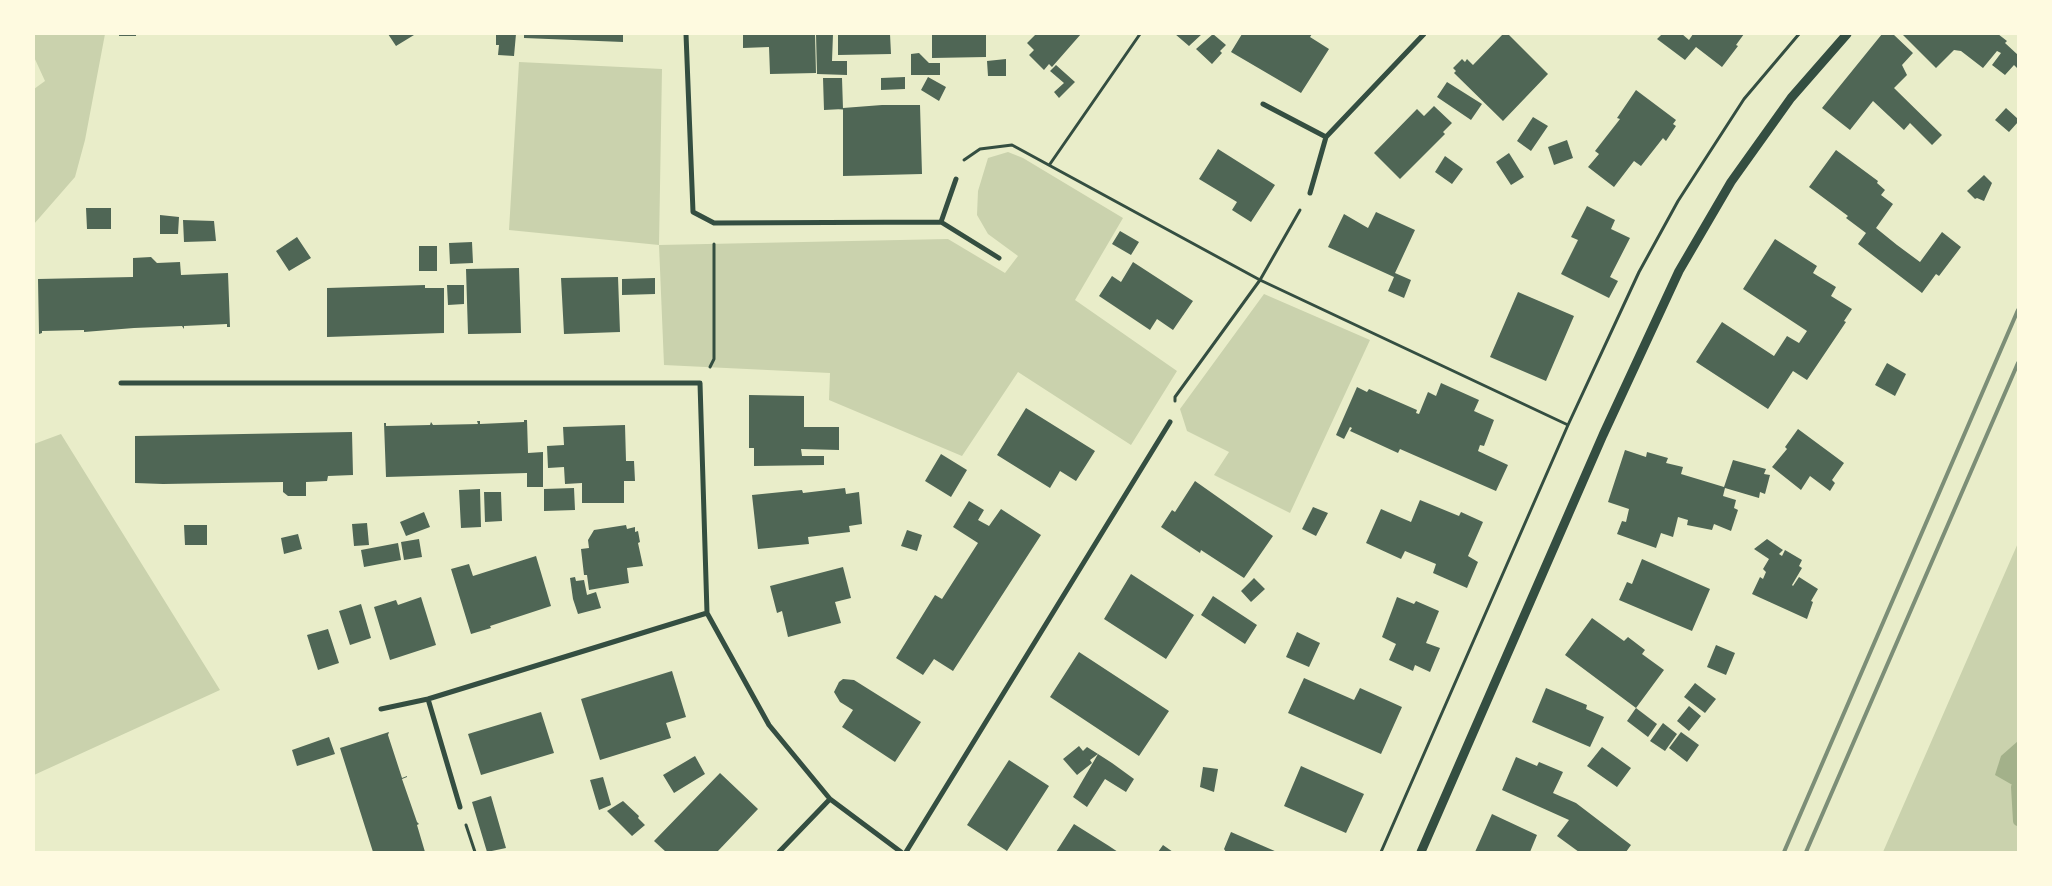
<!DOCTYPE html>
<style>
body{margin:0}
#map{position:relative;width:2052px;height:886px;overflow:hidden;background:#e9edc9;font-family:"DejaVu Sans",sans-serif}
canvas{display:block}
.frame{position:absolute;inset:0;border:35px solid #fefae0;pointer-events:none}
</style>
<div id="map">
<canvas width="2052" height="886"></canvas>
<div class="frame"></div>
</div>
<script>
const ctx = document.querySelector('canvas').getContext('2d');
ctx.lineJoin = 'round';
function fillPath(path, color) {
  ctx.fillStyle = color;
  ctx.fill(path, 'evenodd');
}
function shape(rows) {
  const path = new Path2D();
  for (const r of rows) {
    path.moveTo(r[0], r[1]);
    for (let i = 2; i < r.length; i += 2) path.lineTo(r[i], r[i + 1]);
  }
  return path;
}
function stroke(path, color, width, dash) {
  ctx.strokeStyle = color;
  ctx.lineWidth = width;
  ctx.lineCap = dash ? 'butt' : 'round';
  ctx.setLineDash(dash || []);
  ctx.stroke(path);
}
fillPath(shape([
 [34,34,105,34,85,140,75,177,34,224,34,89,45,81,34,57],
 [519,62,662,69,659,245,948,239,1005,273,1018,256,988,234,977,215,978,191,988,158,1008,152,1023,158,1123,218,1075,300,1177,371,1131,445,1018,372,962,456,829,400,830,373,664,365,659,245,509,230],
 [1264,294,1370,340,1290,513,1214,475,1229,452,1187,431,1180,409],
 [61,434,220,690,34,775,34,444],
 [2018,543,2018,852,1883,852]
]), '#cad2ad');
fillPath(shape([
 [2018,741,2018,785,2016,787,1995,775,2001,756]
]), '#a3b18a');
stroke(shape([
 [2016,787,2018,821]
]), '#a3b18a', 10);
fillPath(shape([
 [119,34,136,34,136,36,119,36],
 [388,34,413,34,414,35,396,46],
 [496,34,516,34,514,56,498,55,499,45,496,45],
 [524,34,623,34,623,42,524,38],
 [743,34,815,34,816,73,770,74,769,47,743,48],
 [816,34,833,34,832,61,847,61,847,75,817,74],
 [838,34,890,34,891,54,838,55],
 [932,34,986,34,986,57,932,58],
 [1036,34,1081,34,1052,67,1049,64,1044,70,1029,55,1034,50,1027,43],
 [1175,34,1202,34,1189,46],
 [1213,34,1226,45,1220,51,1222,53,1212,64,1196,49],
 [1242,34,1312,34,1310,37,1329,49,1301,93,1231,52],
 [1503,34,1508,34,1548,74,1503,121,1454,73,1456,71,1453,68,1462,59,1465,62,1467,59,1473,65],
 [1662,34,1682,34,1689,40,1693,34,1744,34,1736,45,1738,46,1722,67,1696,47,1685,60,1657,39],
 [1882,34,1893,34,1913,53,1902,65,1907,75,1894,88,1942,135,1932,145,1910,123,1904,130,1873,101,1850,130,1822,108],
 [1902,34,1998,34,2007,41,2005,43,2018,55,2018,69,2014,65,2005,75,1992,65,2001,53,1997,51,1983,68,1961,51,1954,50,1936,68],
 [919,53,929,63,940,63,940,75,911,75,911,54],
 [1006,59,1006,76,988,76,987,61],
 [1056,65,1075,82,1059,98,1054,92,1064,83,1050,71],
 [905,77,905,89,881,90,881,78],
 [928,77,946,87,939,101,921,90],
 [823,78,842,78,843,109,824,110],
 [1447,82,1482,104,1471,120,1437,97],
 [1636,90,1676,120,1673,124,1676,126,1666,141,1663,138,1641,166,1634,161,1614,187,1588,167,1599,154,1595,151,1620,119,1617,118],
 [882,105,920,105,922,174,843,176,843,108],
 [1434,106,1452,123,1443,132,1445,134,1400,179,1374,153,1417,109,1424,116],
 [2006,108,2018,119,2018,122,2009,132,1995,120],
 [1533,117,1548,126,1531,151,1517,141],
 [1567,140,1573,158,1554,165,1548,147],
 [1218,149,1275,185,1251,222,1232,210,1237,202,1199,179],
 [1836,150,1878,181,1877,183,1885,190,1881,195,1893,204,1876,228,1897,245,1920,262,1942,232,1961,247,1939,276,1936,274,1922,293,1858,244,1866,233,1846,218,1848,216,1809,187],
 [1509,153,1524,177,1511,185,1496,162],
 [1445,156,1463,169,1452,184,1435,172],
 [1984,175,1992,183,1984,201,1977,198,1975,199,1967,191],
 [1587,206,1615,220,1611,229,1630,238,1610,277,1618,281,1609,298,1561,274,1578,240,1571,237],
 [86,208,111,208,111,229,87,229],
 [1376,212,1415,230,1395,273,1411,280,1404,298,1388,291,1394,277,1328,247,1344,214,1368,228],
 [160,215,179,217,178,234,160,234],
 [183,220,214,221,216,241,184,242],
 [1120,231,1139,242,1131,255,1112,244],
 [297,237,311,258,289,271,276,251],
 [1775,239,1817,266,1813,273,1836,287,1831,296,1852,309,1844,321,1846,322,1807,380,1793,371,1768,409,1696,362,1722,322,1774,356,1787,336,1799,343,1807,331,1743,289],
 [472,242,473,263,450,264,449,243],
 [419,246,437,246,437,271,419,271],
 [151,257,157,263,180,262,181,275,228,273,230,327,227,327,227,324,184,326,184,329,182,326,134,328,84,332,84,330,42,331,42,333,39,334,38,279,133,277,133,258],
 [1133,262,1193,301,1173,330,1157,319,1150,330,1099,296,1112,276,1121,282],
 [519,268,521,333,468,334,466,269],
 [618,277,620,332,564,334,561,278],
 [655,278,655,294,622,295,622,279],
 [425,285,425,288,444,288,444,333,327,337,327,288],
 [447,285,464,285,464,304,448,305],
 [1518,292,1574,316,1546,381,1490,357],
 [1887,363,1906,374,1895,396,1875,385],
 [1441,383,1479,400,1474,411,1494,420,1484,446,1480,445,1478,451,1508,465,1496,491,1400,449,1398,453,1350,431,1352,428,1350,427,1344,439,1336,435,1357,387,1367,392,1369,389,1417,410,1416,413,1419,414,1428,392,1436,396],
 [749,395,804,396,804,427,839,427,839,450,801,449,802,456,824,456,824,465,754,466,754,448,749,448],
 [1026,408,1095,451,1076,481,1060,471,1050,488,997,455],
 [524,420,527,420,528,453,543,452,543,487,527,487,527,473,386,477,384,423,386,423,386,426,430,425,431,422,433,425,478,424,477,421,480,421,480,424,524,422],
 [625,425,626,461,634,461,635,481,624,481,624,503,582,503,582,483,565,484,564,467,548,468,547,446,564,445,563,427],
 [1798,429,1844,463,1832,480,1835,483,1830,491,1810,476,1801,490,1772,467,1787,449,1785,447],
 [352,432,353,475,328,476,327,481,306,482,306,496,288,496,283,492,283,482,163,484,135,483,135,436],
 [1625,450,1646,457,1647,452,1668,458,1666,463,1683,467,1681,474,1724,487,1733,460,1766,469,1764,474,1770,475,1765,494,1760,492,1759,498,1725,488,1723,496,1736,500,1734,508,1738,510,1731,531,1714,524,1712,530,1687,525,1688,520,1678,517,1673,537,1661,533,1656,548,1617,534,1622,521,1626,522,1629,509,1608,502],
 [941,454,967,470,951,497,925,481],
 [1195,481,1273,536,1244,578,1201,550,1200,553,1161,527,1172,510,1175,512],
 [574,488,575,510,544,511,544,489],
 [845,488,846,494,859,492,862,524,849,526,850,532,808,537,809,544,758,549,752,495,802,490,803,493],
 [480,489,481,527,461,528,459,490],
 [484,492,501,492,502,521,485,522],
 [1420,500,1459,516,1461,512,1483,522,1468,556,1478,562,1467,588,1433,573,1436,564,1405,551,1401,559,1366,543,1381,509,1411,522],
 [969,501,984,510,978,520,989,526,1001,509,1041,535,953,671,934,659,923,675,896,658,935,595,942,599,978,543,953,527],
 [1313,507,1328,513,1316,536,1302,529],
 [424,512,430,527,406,536,400,522],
 [367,523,369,545,354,546,352,524],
 [184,525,207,525,207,545,185,545],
 [626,525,627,529,635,527,635,532,638,531,640,542,638,543,643,566,627,568,629,583,589,590,587,575,584,575,581,549,589,548,588,540,594,530],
 [907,530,922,535,917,551,901,546],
 [298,534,302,549,284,554,281,538],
 [419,539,422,557,404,560,401,542],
 [1767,539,1783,550,1779,554,1782,556,1785,550,1802,560,1799,566,1802,568,1792,585,1793,586,1799,577,1818,589,1811,601,1813,602,1807,619,1752,594,1760,577,1763,579,1766,572,1763,569,1769,559,1754,549],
 [398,543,401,560,364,567,361,550],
 [536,556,551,606,490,626,491,628,471,634,451,569,469,564,473,576],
 [1642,559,1710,589,1692,631,1619,600,1627,582,1632,584],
 [843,567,851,598,835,602,841,623,788,637,782,611,777,613,770,586],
 [1131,574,1194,615,1166,659,1104,619],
 [575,577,576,581,584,580,587,595,596,592,601,608,578,614,573,599,570,578],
 [1254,578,1265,589,1251,602,1241,591],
 [1213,596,1257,625,1245,644,1201,615],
 [421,597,436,645,390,660,374,607,396,600,398,605],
 [1397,597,1414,604,1416,601,1439,611,1426,643,1440,648,1430,672,1415,665,1413,671,1389,660,1396,644,1382,637],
 [361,604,371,638,350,645,339,611],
 [1592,618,1624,641,1628,637,1645,650,1642,654,1664,670,1636,708,1565,655],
 [328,629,339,663,318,670,307,635],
 [1297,632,1320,643,1309,667,1286,657],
 [1716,645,1735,653,1726,675,1707,667],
 [1079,652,1169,711,1139,756,1050,697],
 [672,671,686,717,666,723,671,738,600,760,581,699],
 [1304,678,1354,700,1360,688,1402,707,1381,754,1288,713],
 [843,679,854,680,921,722,895,762,842,727,853,710,840,702,834,692,839,682],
 [1695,683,1716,699,1705,713,1684,697],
 [1546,688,1587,705,1586,709,1604,717,1590,747,1532,722],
 [1689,706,1701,716,1689,731,1677,721],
 [1636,708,1657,724,1648,737,1627,721],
 [541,712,554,753,481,775,468,734],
 [1663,723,1677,734,1665,751,1650,741],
 [389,732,388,735,402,778,407,776,407,777,402,779,417,822,419,824,417,825,425,852,373,852,340,748],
 [1681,732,1699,745,1687,762,1669,748],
 [329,737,335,754,297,766,292,750],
 [1079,746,1083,751,1087,747,1098,754,1112,763,1134,779,1126,792,1105,779,1087,807,1073,797,1098,754,1090,760,1092,763,1077,775,1063,759],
 [1602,747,1631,768,1617,787,1587,766],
 [695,756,705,774,674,793,663,775],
 [1516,757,1537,766,1539,762,1563,772,1553,793,1576,803,1631,845,1626,852,1579,852,1557,836,1569,820,1502,790],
 [1009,760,1049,786,1007,851,967,825],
 [1301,766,1364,794,1346,833,1284,806],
 [1203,767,1218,769,1214,792,1200,787],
 [720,773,758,809,717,852,666,852,654,841],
 [603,777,611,805,599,810,590,780],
 [491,796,506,848,487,852,472,802],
 [623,801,639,816,638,818,645,825,632,836,607,811],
 [1492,814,1537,835,1530,852,1475,852],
 [1074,824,1109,846,1118,852,1056,852],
 [1231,832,1277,852,1226,852,1224,849],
 [1163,845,1173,852,1158,852]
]), '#4f6655');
stroke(shape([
 [964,160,980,149,1012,145,1260,280,1568,425],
 [1050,164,1140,34],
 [710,367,714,359,714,244],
 [1175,401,1175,397,1260,280,1300,210],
 [466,825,475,852],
 [1381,852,1568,425,1639,272,1678,201,1744,99,1799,34]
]), '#344e41', 3);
stroke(shape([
 [686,34,693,212,714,223,941,222,956,179],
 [1263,104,1326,137],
 [1310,193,1326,137,1424,34],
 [941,222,999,258],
 [121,383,700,383,707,613,769,725,830,799,901,852],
 [428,699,460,807],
 [381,709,428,699,707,613],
 [779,852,830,799],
 [906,852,1170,422]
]), '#344e41', 5);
stroke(shape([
 [1421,852,1603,435,1679,271,1731,182,1791,98,1847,34]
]), '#344e41', 9);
stroke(shape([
 [1784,852,2018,310],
 [1806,852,2018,363]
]), '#7c8e77', 4);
</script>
